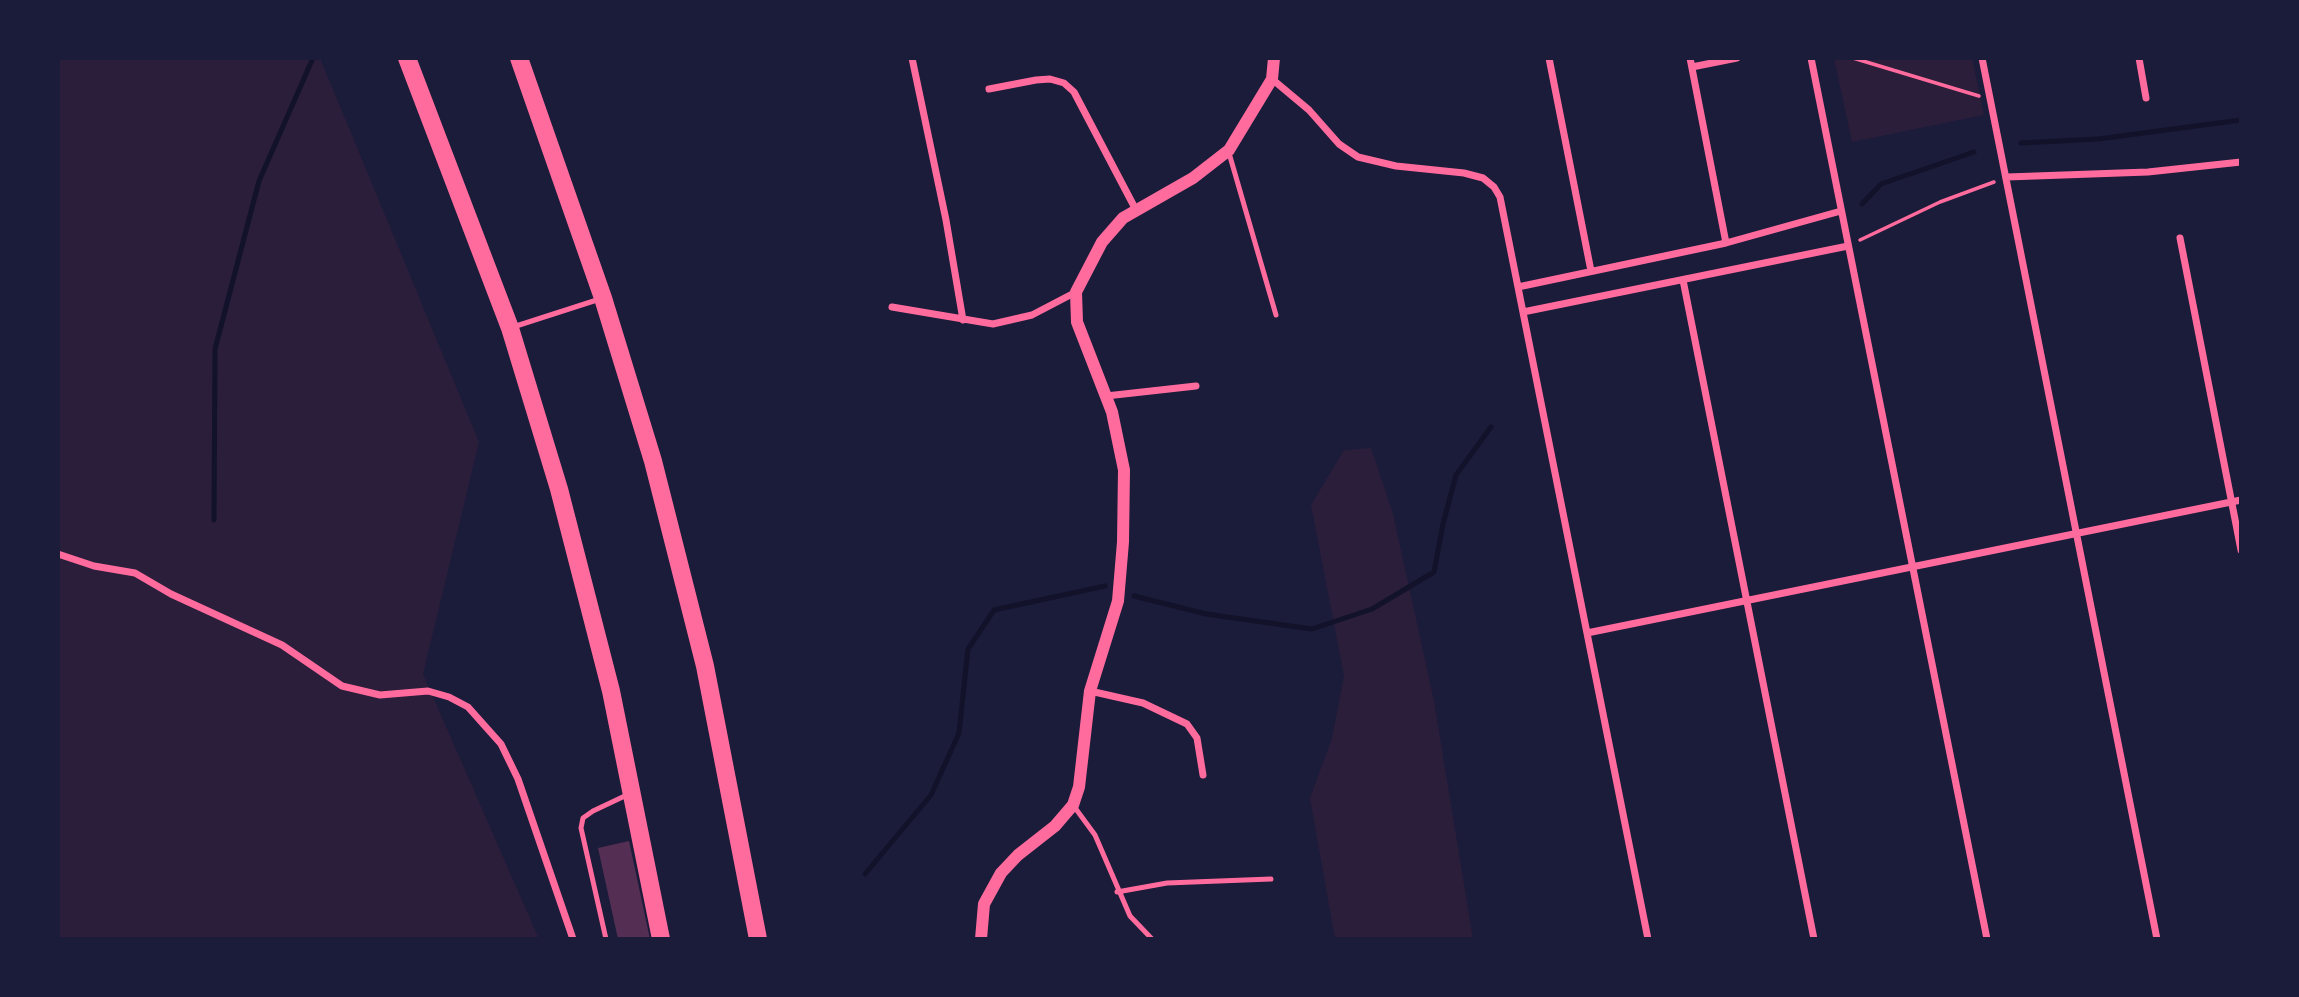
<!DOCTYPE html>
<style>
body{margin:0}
#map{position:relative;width:2299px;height:997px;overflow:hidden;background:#1b1b3a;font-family:"Exo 2",sans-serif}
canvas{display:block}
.frame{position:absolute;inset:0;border:60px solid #1b1b3a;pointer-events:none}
</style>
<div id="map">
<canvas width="2299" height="997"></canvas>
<div class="frame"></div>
</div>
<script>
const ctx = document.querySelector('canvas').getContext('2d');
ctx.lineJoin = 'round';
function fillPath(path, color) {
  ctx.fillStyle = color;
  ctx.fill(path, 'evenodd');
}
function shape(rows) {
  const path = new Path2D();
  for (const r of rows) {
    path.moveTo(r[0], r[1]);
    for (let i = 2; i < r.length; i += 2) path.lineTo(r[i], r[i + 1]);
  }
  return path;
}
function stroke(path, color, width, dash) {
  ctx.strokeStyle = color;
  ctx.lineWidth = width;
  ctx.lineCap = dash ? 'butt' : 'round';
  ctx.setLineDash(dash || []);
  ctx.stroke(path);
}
fillPath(shape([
 [58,58,320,58,479,442,423,674,539,939,58,939],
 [1834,58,1972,58,1984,115,1852,142],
 [1371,448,1393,514,1434,701,1473,939,1335,939,1310,798,1332,738,1344,676,1311,505,1344,450]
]), '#2a1e3b');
stroke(shape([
 [2021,143,2098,139,2241,120],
 [1862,204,1881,184,1974,152],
 [214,520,215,349,259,181,313,58],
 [1134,596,1206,614,1312,629,1372,609,1434,572,1443,524,1456,475,1491,427],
 [865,874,931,795,959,733,968,649,994,610,1105,586]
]), '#12122b', 5);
fillPath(shape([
 [629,841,650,939,618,939,598,848]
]), '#542f53');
stroke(shape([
 [1853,58,1979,96],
 [1860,240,1940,202,1994,182]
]), '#ff6b9d', 3.5);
stroke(shape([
 [1229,153,1276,315],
 [513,327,600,299],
 [1073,805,1095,835,1130,916,1152,939],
 [1117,892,1167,883,1271,879],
 [606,939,581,828,583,818,593,811,629,794]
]), '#ff6b9d', 5);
stroke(shape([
 [912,58,946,220,963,320],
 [1549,58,1591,271],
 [1690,58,1726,243],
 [1811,58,1987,939],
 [1982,58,2157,939],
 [2139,58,2146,98],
 [1692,67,1737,58],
 [1272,79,1309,110,1339,144,1358,157,1396,166,1464,173,1483,178,1494,187,1500,197,1648,939],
 [989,89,1036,80,1050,79,1064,83,1074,92,1136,210],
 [2007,177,2148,172,2241,162],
 [2180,238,2241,550],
 [1683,280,1814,939],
 [1518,287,1726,243,1841,211],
 [892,307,993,324,1032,315,1076,292],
 [1523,312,1848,246],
 [1106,396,1196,386],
 [58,554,94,566,135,573,171,594,282,645,342,686,380,695,428,691,449,697,468,707,501,744,518,779,573,939],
 [1587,633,2241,500],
 [1090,691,1143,703,1187,724,1197,738,1203,775]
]), '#ff6b9d', 7);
stroke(shape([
 [981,939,984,904,1001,873,1018,855,1055,826,1073,805,1079,787,1090,691,1118,601,1123,542,1124,470,1112,412,1077,322,1076,292,1102,242,1123,218,1193,178,1229,150,1272,79,1274,58]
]), '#ff6b9d', 12);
stroke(shape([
 [407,58,510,328,559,489,611,691,661,939],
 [519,58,603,298,653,461,705,666,758,939]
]), '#ff6b9d', 18);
</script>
